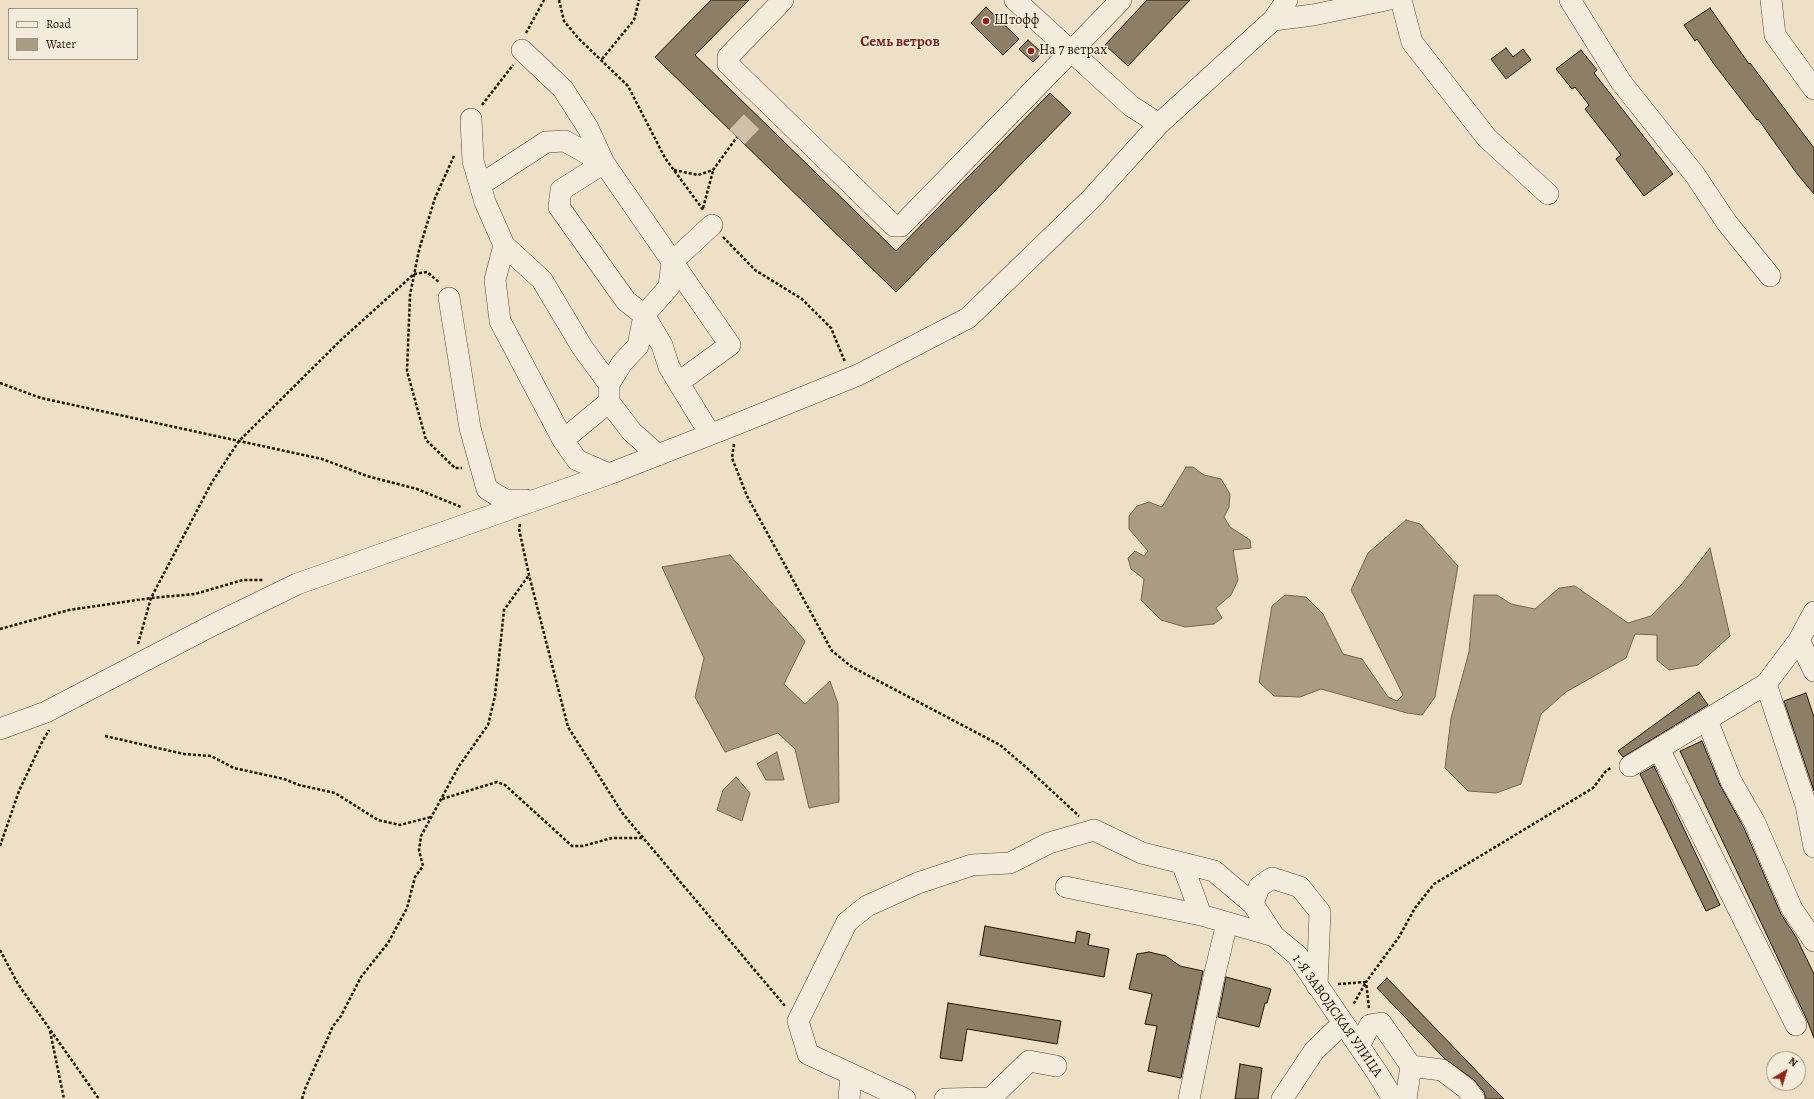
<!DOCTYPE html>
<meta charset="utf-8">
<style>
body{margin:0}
#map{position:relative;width:1814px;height:1099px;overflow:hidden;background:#ede0c7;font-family:Alegreya,serif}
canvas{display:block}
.legend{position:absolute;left:8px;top:8px;width:130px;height:52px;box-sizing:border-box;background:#f3ebdb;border:1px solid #a19584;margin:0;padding:5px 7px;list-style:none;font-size:12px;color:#261402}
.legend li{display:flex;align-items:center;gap:8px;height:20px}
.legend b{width:20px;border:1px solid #a19584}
.north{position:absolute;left:1766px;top:1051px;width:40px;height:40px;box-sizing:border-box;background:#f3ebdb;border:1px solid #a19584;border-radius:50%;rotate:38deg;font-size:11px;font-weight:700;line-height:16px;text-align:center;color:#261402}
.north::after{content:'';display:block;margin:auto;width:14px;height:18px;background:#8f2418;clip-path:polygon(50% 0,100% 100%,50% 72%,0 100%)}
</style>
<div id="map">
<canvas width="1814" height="1099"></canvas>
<ul class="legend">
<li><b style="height:5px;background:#f3ebdb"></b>Road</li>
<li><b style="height:11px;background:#a99b84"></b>Water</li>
</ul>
<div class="north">N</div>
</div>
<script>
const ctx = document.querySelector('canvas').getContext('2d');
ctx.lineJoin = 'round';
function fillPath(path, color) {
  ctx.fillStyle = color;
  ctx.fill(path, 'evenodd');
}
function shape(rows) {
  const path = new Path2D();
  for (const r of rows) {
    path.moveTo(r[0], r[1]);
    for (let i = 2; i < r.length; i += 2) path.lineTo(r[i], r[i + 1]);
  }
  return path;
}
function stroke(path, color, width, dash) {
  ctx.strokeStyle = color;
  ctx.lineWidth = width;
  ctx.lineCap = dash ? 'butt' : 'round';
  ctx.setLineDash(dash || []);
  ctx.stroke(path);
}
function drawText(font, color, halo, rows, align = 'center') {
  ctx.font = font + ' Alegreya,serif';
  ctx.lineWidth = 3;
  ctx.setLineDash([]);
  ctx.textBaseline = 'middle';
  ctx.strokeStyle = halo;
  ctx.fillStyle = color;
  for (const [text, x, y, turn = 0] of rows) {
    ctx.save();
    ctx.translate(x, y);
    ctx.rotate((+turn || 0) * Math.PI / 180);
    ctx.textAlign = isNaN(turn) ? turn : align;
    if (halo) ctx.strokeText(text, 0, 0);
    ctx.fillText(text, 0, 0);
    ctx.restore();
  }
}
const water = shape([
 [1186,467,1193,467,1204,475,1221,479,1230,494,1229,507,1224,517,1230,527,1250,540,1251,548,1233,550,1238,580,1231,595,1216,608,1222,618,1214,624,1185,627,1161,620,1141,600,1144,579,1131,569,1128,558,1135,551,1144,556,1148,551,1129,529,1129,516,1137,506,1149,502,1162,507,1186,467],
 [1406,520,1420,524,1458,566,1435,697,1422,715,1407,713,1321,689,1300,697,1274,696,1259,682,1272,606,1285,595,1306,597,1323,614,1343,654,1362,659,1388,697,1397,701,1403,695,1351,590,1368,553,1406,520],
 [1710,548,1730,636,1698,665,1669,670,1657,660,1657,635,1635,634,1626,658,1566,692,1541,714,1521,784,1496,793,1468,791,1445,768,1451,718,1469,652,1474,595,1497,595,1511,604,1535,609,1559,588,1575,586,1628,623,1651,616,1681,585,1710,548],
 [730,555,805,641,784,684,805,704,830,681,838,704,839,802,809,808,795,749,778,733,725,752,695,697,704,658,662,567,730,555],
 [777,752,784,780,766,780,757,764,777,752],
 [736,777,750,793,742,821,717,810,723,790,736,777]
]);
fillPath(water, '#a99b84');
stroke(water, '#756550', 1);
const building = shape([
 [711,0,749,0,695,55,896,251,1050,93,1071,113,896,292,655,57,711,0],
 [1147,0,1190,0,1128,66,1105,45,1147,0],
 [986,7,1019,39,1003,55,971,23,986,7],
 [1710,8,1749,64,1750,63,1814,148,1814,194,1798,175,1758,119,1757,120,1714,64,1697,39,1695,41,1684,25,1710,8],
 [1028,40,1042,53,1033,62,1019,49,1028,40],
 [1506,48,1513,57,1523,49,1531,60,1506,79,1491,59,1506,48],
 [1581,50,1597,70,1594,73,1673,174,1644,196,1616,159,1621,155,1585,109,1589,105,1575,87,1572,89,1556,69,1581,50],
 [1699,692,1708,705,1623,757,1618,751,1699,692],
 [1806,693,1814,717,1814,791,1784,701,1806,693],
 [1702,741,1720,785,1744,828,1781,914,1796,937,1814,974,1814,1038,1807,1020,1680,751,1702,741],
 [1654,766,1720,905,1706,911,1640,774,1654,766],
 [985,926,1075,943,1077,931,1090,934,1088,945,1109,949,1104,977,980,955,985,926],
 [1149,952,1166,956,1180,966,1203,971,1181,1078,1148,1071,1157,1026,1145,1024,1152,994,1129,989,1137,954,1149,952],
 [1226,977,1271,989,1267,1003,1265,1003,1259,1027,1218,1017,1226,977],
 [1387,978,1489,1084,1504,1099,1486,1099,1484,1092,1474,1080,1445,1059,1377,988,1387,978],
 [948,1003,1061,1021,1057,1044,967,1029,962,1061,940,1058,948,1003],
 [1240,1064,1262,1068,1258,1099,1235,1099,1240,1064]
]);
fillPath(building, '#8d7e68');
stroke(building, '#261402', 1);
stroke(shape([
 [737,137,757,116]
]), '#cfc1a9', 21, [21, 10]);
const minor = shape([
 [783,0,728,57,728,64,894,226,901,226,1121,0],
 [1015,0,1131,106,1159,124],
 [1401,0,1412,42,1487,138,1548,194],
 [1570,0,1621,82,1695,175,1727,223,1770,276],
 [1771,0,1775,35,1814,89],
 [1273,20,1313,15,1386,0],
 [522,50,563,89,588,128,604,163,730,345,679,382],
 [471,119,473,161,485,202,504,245,542,280,582,347,609,384,609,402,632,432,658,455],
 [480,185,546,142,565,141,604,163,561,190,559,207,626,301,644,315,662,345,669,367,710,434],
 [504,245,495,280,500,321,563,440,577,460,609,474],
 [449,298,470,428,487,489,505,500,526,500],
 [609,384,622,363,638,346,644,315,669,287,672,262,712,225],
 [563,440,609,402],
 [1799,640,1814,671],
 [1766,684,1806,805,1814,847],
 [1707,720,1731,781,1755,823,1792,909,1814,941],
 [0,729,46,712,213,625,297,584,609,474,737,424,858,375,968,318,1091,199,1159,124,1273,20,1287,0],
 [1659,749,1796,1025],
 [1630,766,1766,684,1799,640,1814,612],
 [1182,863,1201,915],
 [1066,887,1201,915,1274,936,1297,955,1378,1074,1393,1099],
 [1253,904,1259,887,1272,878,1300,887,1320,912,1317,986],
 [1359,1046,1370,1025,1381,1023,1411,1066,1442,1070,1467,1089,1474,1099],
 [849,1099,851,1074],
 [905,1099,808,1054,798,1021,847,922,867,906,918,883,972,865,1010,863,1049,843,1094,830,1142,853,1214,871,1253,904,1274,936],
 [945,1099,991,1098,1029,1061,1056,1066],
 [1189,1099,1213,981,1227,923],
 [1282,1099,1314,1051,1343,1023],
 [1406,1099,1411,1066]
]);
stroke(minor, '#584733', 22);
stroke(shape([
 [559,0,564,21,578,38,628,86,665,158,704,211],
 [526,33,544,0],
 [602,59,634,20,639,0],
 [482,105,513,65],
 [454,156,435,198,419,250,410,295,407,371,426,440,455,468,462,468],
 [674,170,698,175,713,170,737,137],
 [703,208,713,171],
 [723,237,755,270,802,299,831,328,845,362],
 [0,383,41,398,322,459,367,476,417,489,461,507],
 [734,444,732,458,747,496,832,651,852,667,1000,745,1027,768,1079,816],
 [520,524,519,529,529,575,568,727,623,814,785,1006],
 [0,629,69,610,151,598,195,594,243,580,264,580],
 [138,644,151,598,212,482,239,441,341,340,414,274,427,272,440,283],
 [105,736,184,754,211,756,234,768,284,779,299,785,335,793,378,820,400,825,431,817],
 [442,799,497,782,505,785,572,846,583,846,612,838,643,838],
 [0,846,19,791,41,744,49,730],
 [0,950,18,984,99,1099],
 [1338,984,1366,982,1353,1005],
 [1369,1008,1366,982,1399,937,1415,908,1434,884,1593,788,1606,771,1612,767],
 [50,1031,64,1099],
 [302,1099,305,1089,333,1026,341,1016,361,977,388,943,407,908,415,877,423,866,419,850,421,836,459,766,488,725,495,696,504,610,529,575]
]), '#261402', 2.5, [3, 2]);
stroke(minor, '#f3ebdb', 21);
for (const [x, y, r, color] of [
 [986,21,4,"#8f2418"],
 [1031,51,4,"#8f2418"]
]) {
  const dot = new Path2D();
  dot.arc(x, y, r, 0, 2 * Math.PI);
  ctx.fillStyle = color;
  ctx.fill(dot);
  stroke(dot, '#f3ebdb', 1.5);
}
drawText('14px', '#261402', '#f3ebdb', [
 ["Штофф",994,21],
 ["На 7 ветрах",1039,51]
], 'left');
drawText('14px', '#261402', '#f3ebdb', [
 ["1-Я ЗАВОДСКАЯ УЛИЦА",1337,1016,55]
]);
drawText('bold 15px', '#7a1f14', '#f3ebdb', [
 ["Семь ветров",900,42]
]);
</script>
